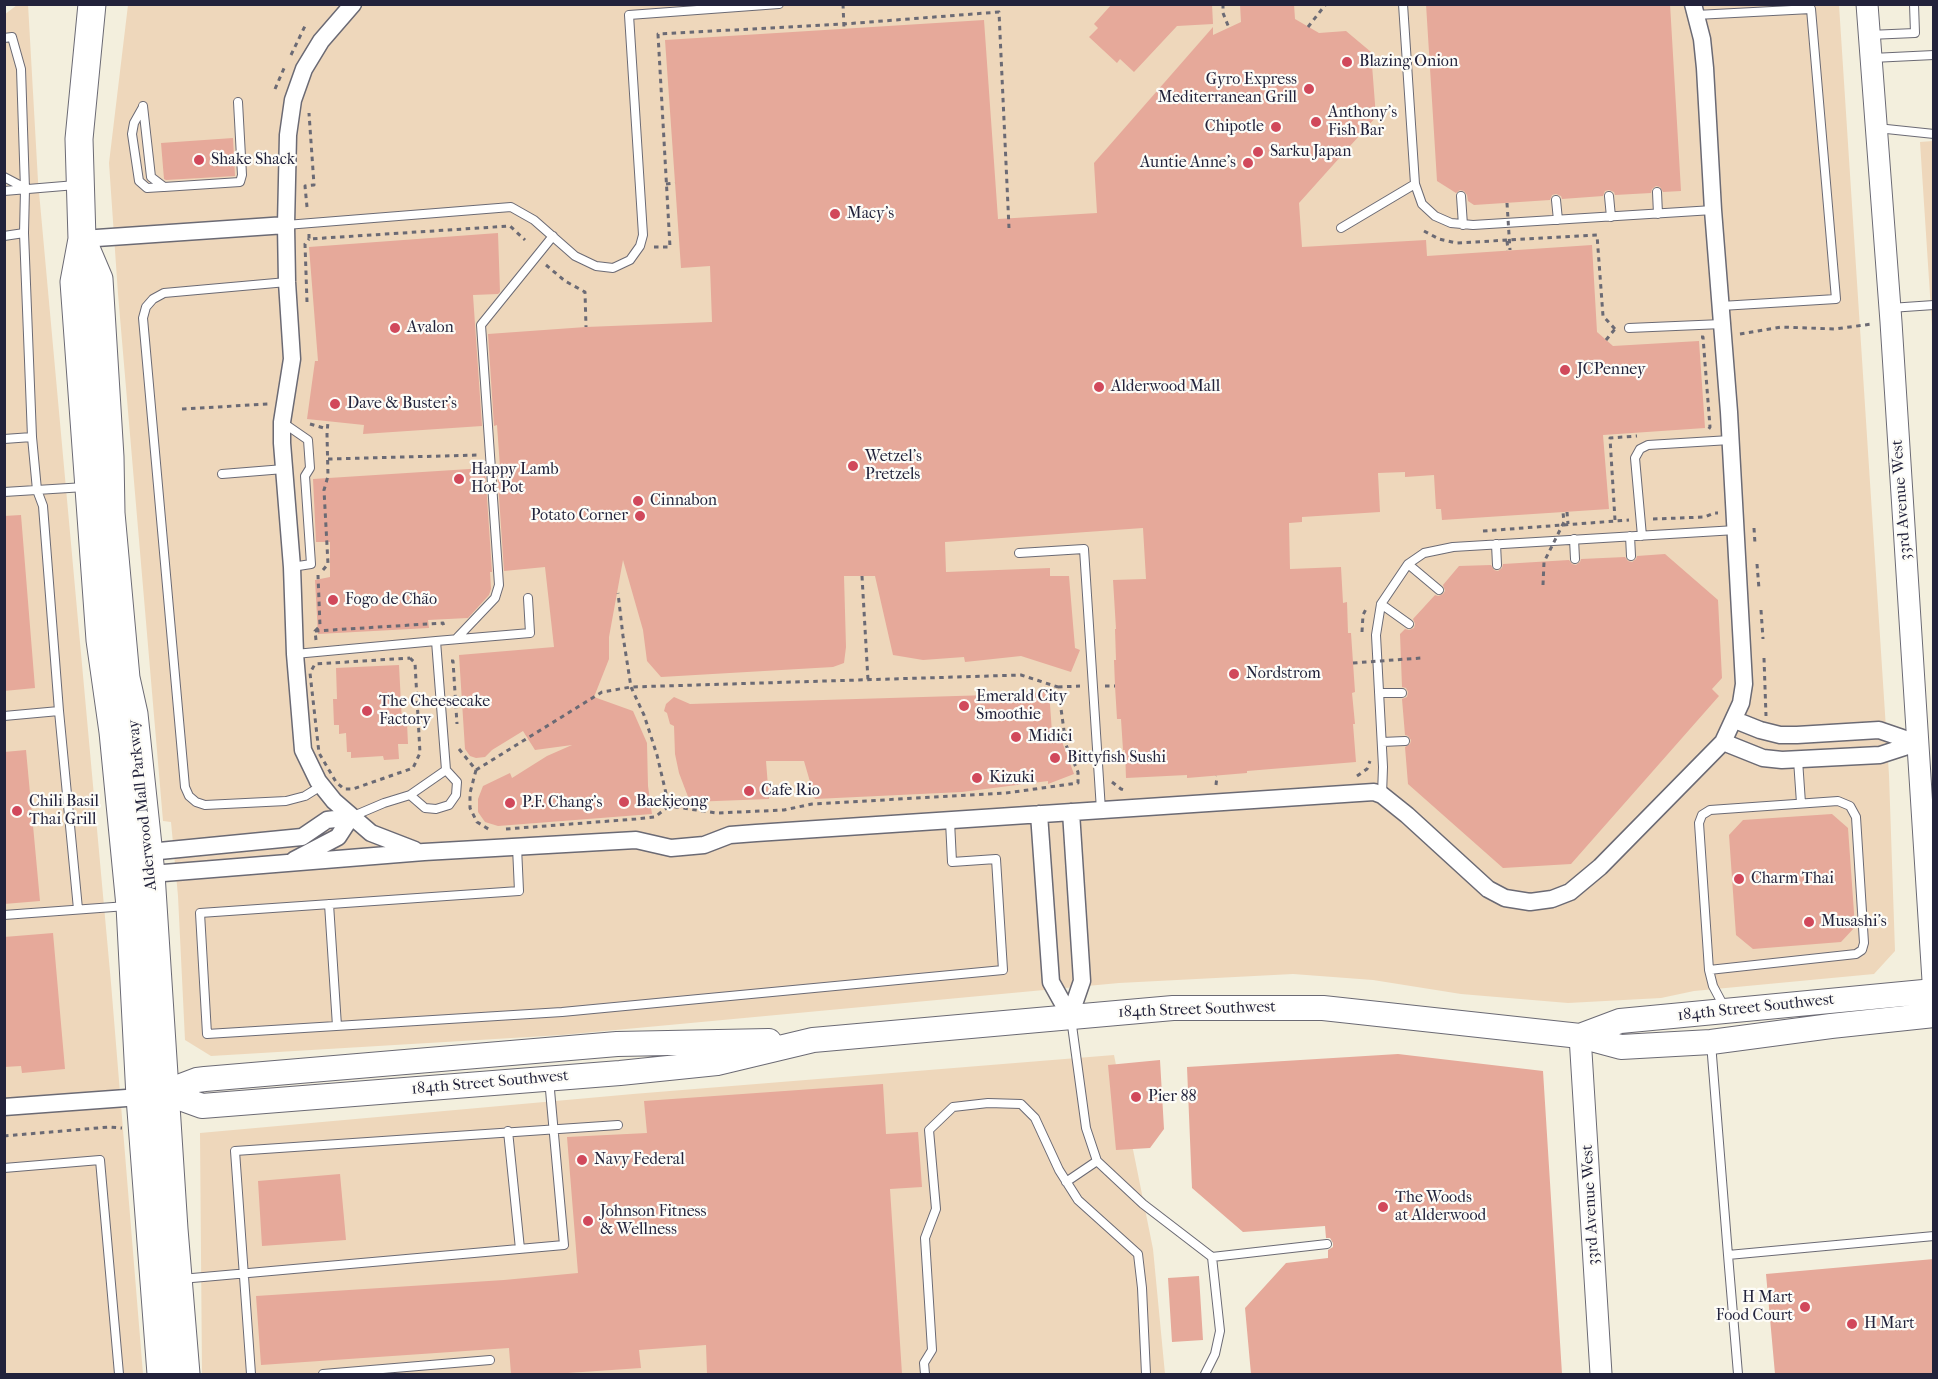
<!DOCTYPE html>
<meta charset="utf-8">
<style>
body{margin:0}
#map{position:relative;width:1938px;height:1379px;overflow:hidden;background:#f3efdd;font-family:"IM FELL French Canon",serif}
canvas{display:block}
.frame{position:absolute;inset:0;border:6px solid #22223b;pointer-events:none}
</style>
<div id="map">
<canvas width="1938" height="1379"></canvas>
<div class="frame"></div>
</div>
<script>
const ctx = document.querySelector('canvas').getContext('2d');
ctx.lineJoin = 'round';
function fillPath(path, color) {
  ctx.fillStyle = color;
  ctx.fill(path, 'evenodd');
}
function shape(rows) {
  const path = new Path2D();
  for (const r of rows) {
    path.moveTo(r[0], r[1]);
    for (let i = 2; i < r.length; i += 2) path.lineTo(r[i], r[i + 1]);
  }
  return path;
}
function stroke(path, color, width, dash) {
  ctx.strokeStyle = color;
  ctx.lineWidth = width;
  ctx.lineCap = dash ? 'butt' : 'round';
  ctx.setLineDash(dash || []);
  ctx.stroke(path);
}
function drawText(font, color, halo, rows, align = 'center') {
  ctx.font = font + ' "IM FELL French Canon",serif';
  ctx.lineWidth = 4.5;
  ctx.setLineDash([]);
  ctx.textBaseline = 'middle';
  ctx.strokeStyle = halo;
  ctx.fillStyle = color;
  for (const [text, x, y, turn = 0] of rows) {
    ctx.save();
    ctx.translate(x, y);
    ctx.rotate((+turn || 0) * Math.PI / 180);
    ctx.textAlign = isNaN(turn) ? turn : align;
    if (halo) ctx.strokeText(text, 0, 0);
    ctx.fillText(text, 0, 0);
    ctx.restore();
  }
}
fillPath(shape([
 [28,4,38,181,111,983,143,1374,5,1374,4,15,17,5],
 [128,5,1839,5,1889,775,1895,951,1874,974,1694,991,1661,998,1568,1003,1461,994,1373,980,1293,974,1119,983,562,1035,211,1056,185,1040,178,896,171,822,163,821,118,294,109,163],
 [1933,141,1933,341,1920,142],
 [1114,1055,1153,1249,1165,1374,202,1374,200,1133,633,1094]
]), '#eed7bb');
fillPath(shape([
 [1112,4,1212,4,1213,24,1177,26,1134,72,1120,59,1117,63,1089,37,1098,28,1094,24],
 [1240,4,1294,4,1295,19,1319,33,1346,31,1371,52,1376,117,1299,203,1302,247,1426,240,1427,256,1592,245,1597,332,1613,346,1699,341,1705,428,1603,435,1609,509,1442,520,1441,509,1436,509,1434,475,1405,477,1405,472,1378,473,1380,512,1302,517,1302,522,1289,523,1290,569,1341,567,1343,603,1347,602,1348,633,1351,633,1355,692,1352,693,1355,724,1353,724,1356,762,1247,771,1247,773,1187,778,1187,775,1126,778,1125,750,1123,750,1121,719,1117,719,1115,686,1114,660,1116,660,1115,629,1116,629,1113,580,1146,579,1143,528,945,542,946,572,1050,568,1050,576,1069,576,1075,648,1080,650,1071,672,1021,656,965,662,964,657,923,660,893,655,875,576,844,576,846,647,844,663,833,667,661,677,647,661,643,630,623,560,609,637,609,659,594,697,633,711,647,743,648,786,652,814,498,826,485,822,478,812,478,799,483,786,510,773,512,778,547,756,572,745,535,750,523,731,492,750,485,757,476,758,470,756,465,749,459,655,554,647,545,567,504,571,497,467,500,467,497,425,494,426,488,334,586,327,712,322,710,266,681,268,665,40,984,20,998,219,1097,213,1094,163,1213,27,1213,35,1241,22],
 [1426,4,1670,4,1681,191,1663,192,1660,187,1656,186,1652,189,1651,193,1615,195,1614,192,1609,190,1605,191,1603,196,1562,199,1561,196,1556,194,1552,195,1550,200,1474,205,1468,201,1467,195,1464,191,1460,190,1456,193,1437,181],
 [233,138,235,176,166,180,164,179,161,143],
 [498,233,500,292,498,294,473,295,482,426,363,434,364,425,307,419,315,361,318,361,309,247],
 [485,468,492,572,490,572,491,589,489,595,468,618,428,620,429,628,318,634,315,580,330,577,330,542,316,542,313,479],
 [21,515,35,688,4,691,4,516],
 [1665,554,1718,600,1722,678,1712,689,1719,696,1571,864,1503,868,1408,784,1405,747,1410,744,1411,740,1408,736,1405,735,1402,699,1407,697,1408,692,1406,688,1402,687,1400,634,1405,629,1409,630,1414,628,1415,624,1413,619,1435,595,1438,596,1443,594,1445,591,1443,585,1459,566,1491,565,1494,570,1498,571,1502,568,1503,564,1569,560,1572,564,1576,565,1580,562,1581,559,1625,557,1628,561,1632,562,1636,559,1637,556],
 [399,665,402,723,407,723,408,744,398,744,399,759,384,760,383,756,351,758,351,752,347,752,346,733,339,734,339,725,334,725,333,699,337,699,336,668],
 [1049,691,1052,732,1058,731,1074,774,1048,784,1048,781,962,792,815,799,804,761,766,761,769,799,690,802,679,773,675,754,674,726,670,724,667,713,664,711,666,704,674,697,690,704,1023,694],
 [26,750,40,901,4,904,4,752],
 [1832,814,1848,828,1855,927,1841,942,1753,949,1736,935,1729,835,1743,820],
 [53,933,65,1069,22,1073,21,1066,4,1067,4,937],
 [1398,1054,1543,1071,1562,1374,1251,1374,1245,1308,1286,1263,1328,1258,1328,1250,1333,1247,1333,1243,1330,1238,1326,1238,1325,1226,1243,1232,1192,1188,1187,1067],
 [1160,1060,1164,1129,1150,1148,1116,1150,1108,1065],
 [883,1084,886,1134,918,1132,922,1187,890,1189,902,1374,707,1374,706,1345,639,1350,641,1368,553,1374,511,1374,509,1348,261,1365,256,1296,504,1280,578,1273,567,1137,647,1133,644,1101],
 [340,1174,346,1240,262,1246,258,1181],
 [1934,1259,1934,1374,1775,1374,1766,1274],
 [1199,1276,1203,1340,1172,1342,1168,1278]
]), '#e6a99a');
const service = shape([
 [1403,4,1415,184,1422,204,1435,216,1451,223,1473,225,1713,210],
 [1696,15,1811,9,1836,299,1721,306],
 [1869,35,1915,33,1914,4],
 [4,38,12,37,21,69,25,189,24,233,32,437],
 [1872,58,1934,55],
 [143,106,151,177,164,187,240,182,242,175,238,102],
 [143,107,134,123,132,134,139,181,147,188,163,187],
 [1877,128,1934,134],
 [4,177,25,188],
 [4,191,76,185],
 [1657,192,1658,214],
 [1461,196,1463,225],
 [1609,196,1611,217],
 [1556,200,1558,220],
 [286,225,511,207,534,220,575,256,596,266,613,268,630,260,640,246,643,235,629,15,779,4],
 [1341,228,1415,184],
 [4,236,24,233],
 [287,282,164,293,153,299,146,307,143,318,185,787,189,796,196,802,205,805,286,801,305,796,321,786],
 [1890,308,1934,305],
 [1629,328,1722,324],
 [282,422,308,440,310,468,305,476,311,564,292,567],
 [4,439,32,437,37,490,43,506,59,711,4,716],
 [222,474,284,469],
 [4,492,85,487],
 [1630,536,1631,556],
 [1642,536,1635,458,1640,449,1648,445,1730,440],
 [1574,539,1575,559],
 [1496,544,1497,565],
 [1019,553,1084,549,1101,810],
 [1408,564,1439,590],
 [1381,604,1409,624],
 [456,639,495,598,499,585,481,325,553,236],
 [436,641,530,633,528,598],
 [295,654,436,641,446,770,410,795,384,803,351,817],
 [1379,693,1402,693],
 [59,711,78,909],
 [1382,742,1405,741],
 [1798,760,1801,803],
 [410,795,425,808,436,809,449,805,456,795,457,782,446,770],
 [1382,795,1383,767,1376,635,1381,604,1408,564,1424,553,1453,547,1736,530],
 [517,847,519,891,200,913,207,1034,562,1012,1003,970,996,859,952,862,950,821],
 [329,904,337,1026],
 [4,915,127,906],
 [1709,970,1856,954,1862,950,1864,943,1856,817,1850,806,1838,801,1710,810,1702,815,1699,823,1709,970,1713,986,1721,1001,1727,1008],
 [1071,1018,1086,1128,1097,1161,1143,1204,1212,1257,1220,1331,1215,1354,1205,1374],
 [1711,1043,1728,1255,1934,1236],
 [508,1131,520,1249],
 [4,1168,100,1160,119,1374],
 [1066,1182,1097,1161],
 [1728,1255,1738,1374],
 [1212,1257,1327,1244],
 [181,1279,564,1245,549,1079],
 [251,1374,235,1151,618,1125],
 [323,1374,490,1360],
 [925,1374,924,1363,932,1350,925,1238,936,1209,929,1130,953,1107,988,1103,1021,1104,1035,1118,1059,1170,1078,1200,1138,1254,1142,1288,1146,1374]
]);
const minor = shape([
 [353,4,321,41,304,69,293,100,288,135,286,225,287,282,292,359,282,422,282,443,292,567,295,654,303,750,318,781,334,801,371,833,415,850],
 [82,239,286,225],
 [1735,720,1760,730,1780,735,1797,735,1879,730,1917,743],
 [1723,742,1763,758,1782,760,1880,755,1917,743],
 [1039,814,1051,982,1070,1016],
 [149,852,302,837,327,820,351,817],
 [294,860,338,837,351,817],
 [151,874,424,852,636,840,671,848,704,845,730,835,756,833,1374,792,1382,795,1407,815,1488,889,1505,898,1530,902,1552,899,1570,892,1600,867,1723,742,1741,703,1744,684,1729,412,1713,210,1705,68,1702,39,1693,4],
 [1070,1016,1082,981,1071,812],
 [4,1107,140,1097]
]);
const tertiary = shape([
 [1867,4,1891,322,1934,996],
 [1580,1036,1601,1374]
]);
const secondary = shape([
 [1580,1036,1620,1021,1934,991],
 [166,1093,202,1106,620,1073,717,1063,813,1040,1173,1008,1323,1008,1580,1036,1621,1047,1711,1042,1831,1026,1934,1015],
 [160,1094,197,1080,205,1079,617,1044,769,1041]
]);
const primary = shape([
 [92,4,79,139,82,239,74,282,100,640,113,732,130,906,140,1097,161,1374],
 [82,239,99,279,110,457,111,513,126,678,134,714,151,874,174,1229,186,1374]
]);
stroke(service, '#6b6a74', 10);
stroke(minor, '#6b6a74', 19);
stroke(tertiary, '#6b6a74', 23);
stroke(secondary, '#6b6a74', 26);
stroke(primary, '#6b6a74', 29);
stroke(shape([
 [843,4,844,29],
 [1223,4,1223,13,1229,28],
 [1308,27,1326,4],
 [291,55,305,26],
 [275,89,285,66],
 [666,184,675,183],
 [307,207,305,186,314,185,309,113],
 [1424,231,1439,239,1456,243,1597,235,1603,316,1615,329],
 [309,234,309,239,510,226,525,240],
 [1507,241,1508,250],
 [654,247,670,247,658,34,844,24,999,12,1009,228],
 [546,265,565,281,585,292,586,327],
 [307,302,305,244,309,239],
 [1740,334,1781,327,1835,329,1872,324],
 [1701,337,1703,337,1710,427,1708,430],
 [1606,340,1615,329,1617,330],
 [182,409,268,404],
 [310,424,327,429],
 [328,459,479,455],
 [1567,512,1568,524],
 [1653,519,1705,517,1714,513,1718,513],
 [1615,520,1610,438,1637,436],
 [1754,528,1755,544],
 [1483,531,1629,520],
 [1757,564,1759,589],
 [323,570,328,564,324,490,328,476,327,434,328,421],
 [862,576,868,680],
 [1761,610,1763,639],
 [315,631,320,626,318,575],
 [1362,632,1363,615,1366,609],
 [316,640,315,631,443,623,444,627],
 [410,658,415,663,420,753,413,768,353,789,344,789,336,782,319,753,310,673,315,664,410,658],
 [1764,658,1766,716],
 [451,661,453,661,457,724],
 [1105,686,1115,686],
 [1058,687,1080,686],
 [459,749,476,770,602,692,631,687,1021,675,1058,687,1066,745,1078,772,1078,783,1006,793,812,804,784,810,717,813,669,806],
 [476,770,470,793,470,808,477,822,490,830],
 [1357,776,1367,769,1370,761],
 [1112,782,1121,789,1127,791],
 [1216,785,1217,776],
 [506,829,636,819,655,817,669,806,657,755,644,715,631,687,623,636,618,593],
 [4,1136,109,1127,122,1128]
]), '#6b6a74', 3, [4.5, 4.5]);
stroke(service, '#fff', 8);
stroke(minor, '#fff', 16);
stroke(tertiary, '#fff', 21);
stroke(secondary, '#fff', 24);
stroke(primary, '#fff', 27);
stroke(shape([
 [1507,203,1510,250],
 [1543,585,1544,562,1564,522,1563,512],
 [1353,663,1421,658]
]), '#6b6a74', 3, [4.5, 4.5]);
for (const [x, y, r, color] of [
 [1347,62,6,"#d1495b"],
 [1309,89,6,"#d1495b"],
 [1316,122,6,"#d1495b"],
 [1276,127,6,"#d1495b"],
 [1258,152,6,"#d1495b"],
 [199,160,6,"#d1495b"],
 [1248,163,6,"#d1495b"],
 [835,214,6,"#d1495b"],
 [395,328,6,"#d1495b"],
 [1565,370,6,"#d1495b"],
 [1099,387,6,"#d1495b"],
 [335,404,6,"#d1495b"],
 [853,466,6,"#d1495b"],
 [459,479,6,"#d1495b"],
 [638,501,6,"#d1495b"],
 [640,516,6,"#d1495b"],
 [333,600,6,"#d1495b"],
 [1234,674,6,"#d1495b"],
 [964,706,6,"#d1495b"],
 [367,711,6,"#d1495b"],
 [1016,737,6,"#d1495b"],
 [1055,758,6,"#d1495b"],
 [977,778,6,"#d1495b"],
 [749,791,6,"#d1495b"],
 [624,802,6,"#d1495b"],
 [510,803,6,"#d1495b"],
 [17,811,6,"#d1495b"],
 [1739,879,6,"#d1495b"],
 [1809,922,6,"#d1495b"],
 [1136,1097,6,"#d1495b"],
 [582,1160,6,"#d1495b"],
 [1383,1207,6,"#d1495b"],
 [588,1221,6,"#d1495b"],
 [1805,1307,6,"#d1495b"],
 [1852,1324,6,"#d1495b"]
]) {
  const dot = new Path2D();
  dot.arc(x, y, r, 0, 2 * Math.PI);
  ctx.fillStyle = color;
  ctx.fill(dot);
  stroke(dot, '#fdfcf7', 2);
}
drawText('16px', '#22223b', '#fdfcf7', [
 ["Blazing Onion",1359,62],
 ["Gyro Express",1297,80,"right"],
 ["Mediterranean Grill",1297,98,"right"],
 ["Anthony's",1328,113],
 ["Fish Bar",1328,131],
 ["Chipotle",1264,127,"right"],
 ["Sarku Japan",1270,152],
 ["Shake Shack",211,160],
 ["Auntie Anne's",1236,163,"right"],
 ["Macy's",847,214],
 ["Avalon",407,328],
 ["JCPenney",1577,370],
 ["Alderwood Mall",1111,387],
 ["Dave & Buster's",347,404],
 ["Wetzel's",865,457],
 ["Pretzels",865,475],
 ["Happy Lamb",471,470],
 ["Hot Pot",471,488],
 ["Cinnabon",650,501],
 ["Potato Corner",628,516,"right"],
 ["Fogo de Chão",345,600],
 ["Nordstrom",1246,674],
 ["Emerald City",976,697],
 ["Smoothie",976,715],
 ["The Cheesecake",379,702],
 ["Factory",379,720],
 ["Midici",1028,737],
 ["Bittyfish Sushi",1067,758],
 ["Kizuki",989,778],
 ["Cafe Rio",761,791],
 ["Chili Basil",29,802],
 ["Thai Grill",29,820],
 ["Baekjeong",636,802],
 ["P.F. Chang's",522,803],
 ["Charm Thai",1751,879],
 ["Musashi’s",1821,922],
 ["Pier 88",1148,1097],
 ["Navy Federal",594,1160],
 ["The Woods",1395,1198],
 ["at Alderwood",1395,1216],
 ["Johnson Fitness",600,1212],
 ["& Wellness",600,1230],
 ["H Mart",1793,1298,"right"],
 ["Food Court",1793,1316,"right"],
 ["H Mart",1864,1324]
], 'left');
drawText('16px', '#22223b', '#fdfcf7', [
 ["33rd Avenue West",1902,500,-94],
 ["Alderwood Mall Parkway",143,805,-96],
 ["184th Street Southwest",1756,1008,-6],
 ["184th Street Southwest",1197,1010,-2],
 ["184th Street Southwest",490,1083,-5],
 ["33rd Avenue West",1591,1205,-93]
]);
</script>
